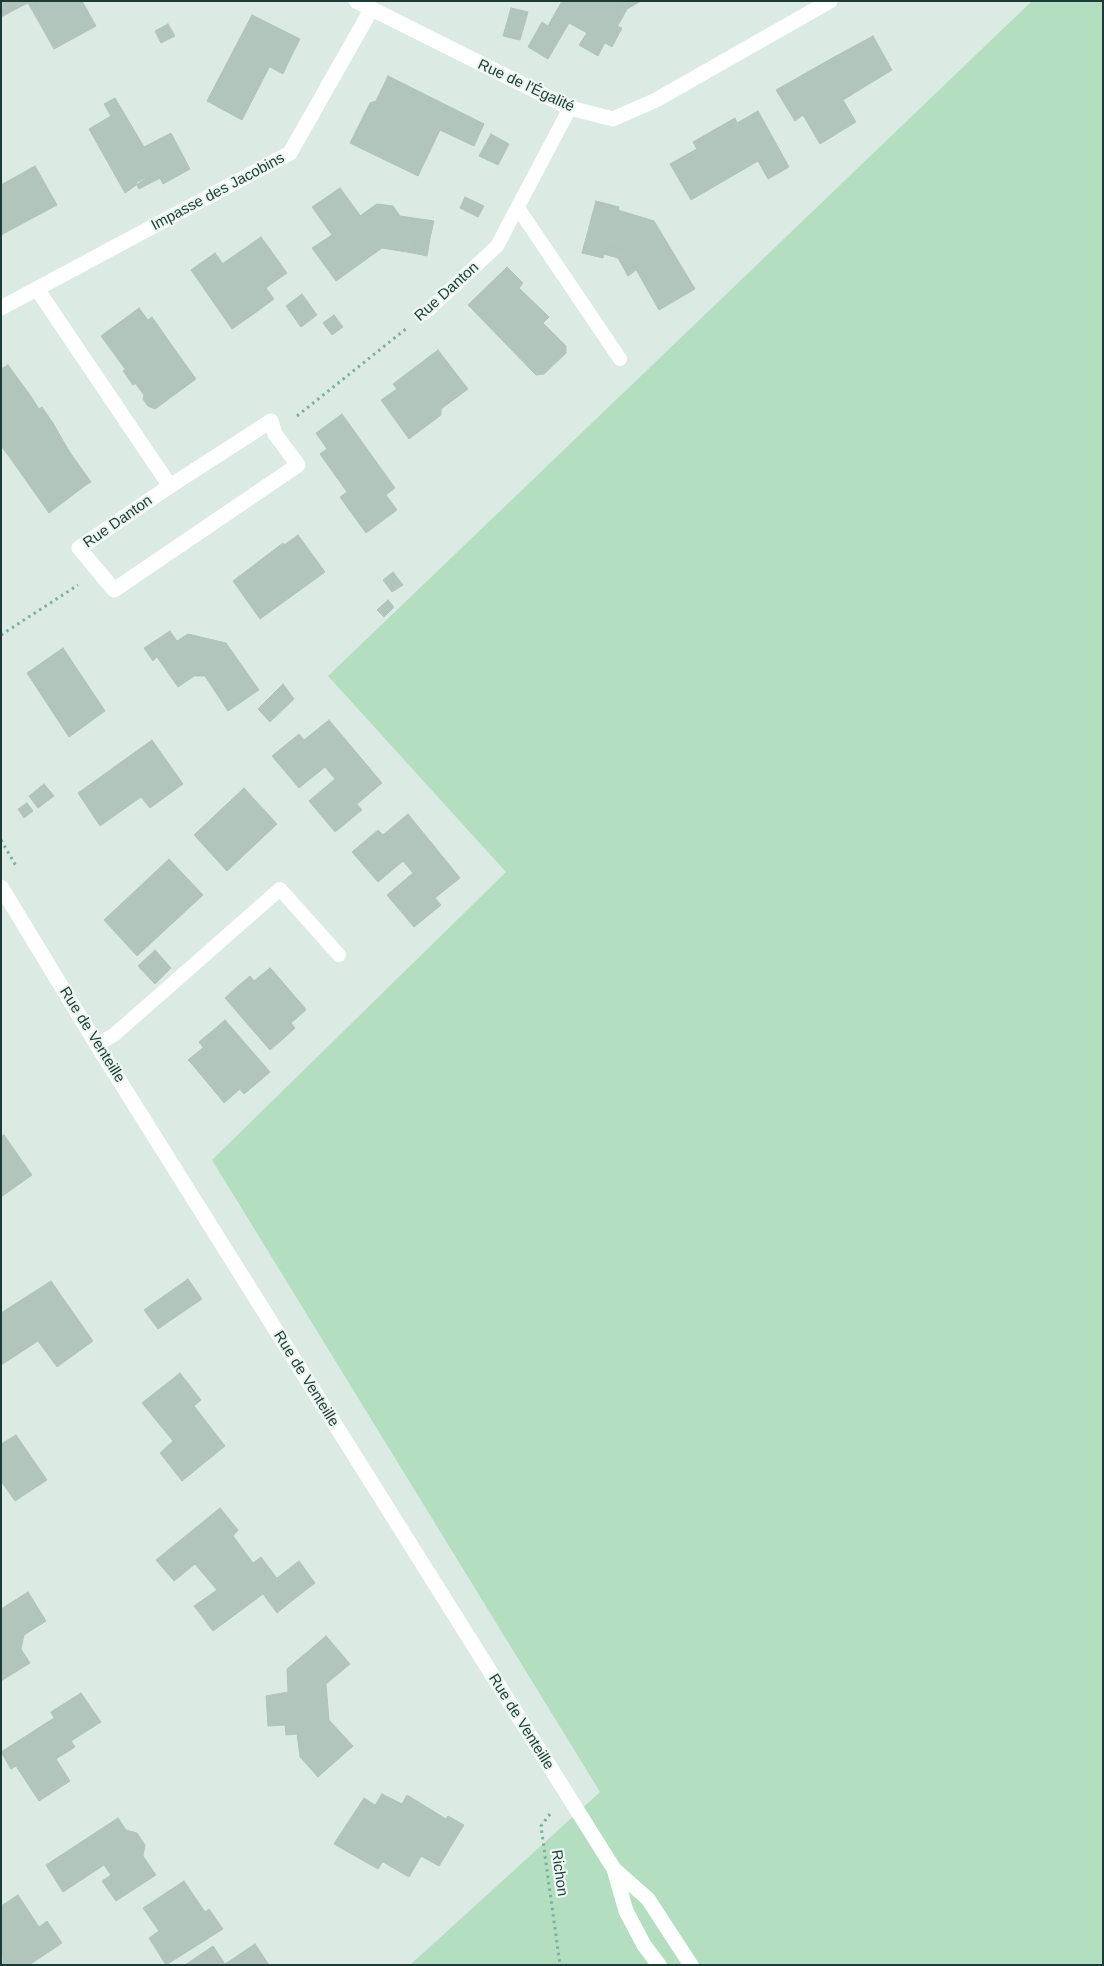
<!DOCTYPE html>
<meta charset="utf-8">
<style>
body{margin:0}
#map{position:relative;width:1104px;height:1966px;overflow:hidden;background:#dceae4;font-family:Helvetica,sans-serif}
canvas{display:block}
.frame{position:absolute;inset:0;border:2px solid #1d3a34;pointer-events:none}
</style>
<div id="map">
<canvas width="1104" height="1966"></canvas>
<div class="frame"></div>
</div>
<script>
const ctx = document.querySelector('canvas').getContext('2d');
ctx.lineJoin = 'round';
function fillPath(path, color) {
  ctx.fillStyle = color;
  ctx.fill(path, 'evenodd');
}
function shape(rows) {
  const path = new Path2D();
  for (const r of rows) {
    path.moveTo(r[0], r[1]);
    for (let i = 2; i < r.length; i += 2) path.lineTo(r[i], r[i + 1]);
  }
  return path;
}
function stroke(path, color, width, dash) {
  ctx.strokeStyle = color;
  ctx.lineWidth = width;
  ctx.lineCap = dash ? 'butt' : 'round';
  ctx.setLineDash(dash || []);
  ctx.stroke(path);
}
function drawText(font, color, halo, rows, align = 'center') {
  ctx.font = font + ' Helvetica,sans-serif';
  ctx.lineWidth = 4.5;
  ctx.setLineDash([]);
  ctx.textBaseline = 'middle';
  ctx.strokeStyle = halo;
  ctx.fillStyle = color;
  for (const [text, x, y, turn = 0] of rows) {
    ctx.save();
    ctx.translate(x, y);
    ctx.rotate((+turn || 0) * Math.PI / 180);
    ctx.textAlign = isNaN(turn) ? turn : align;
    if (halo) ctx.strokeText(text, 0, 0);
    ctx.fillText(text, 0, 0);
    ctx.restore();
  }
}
fillPath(shape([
 [1032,1,1103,1,1103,1965,410,1965,600,1792,212,1160,506,872,328,676]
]), '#b3dec0');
const building = shape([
 [1,1,11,1,16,9,1,17,1,1],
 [11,1,33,1,40,14,36,17,28,3,16,9,11,1],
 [33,1,82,1,96,26,54,49,36,17,40,14,33,1],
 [562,1,641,1,627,9,619,5,616,12,621,20,607,44,569,23,548,59,528,47,542,22,548,26,562,1],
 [619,5,627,9,621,20,616,12,619,5],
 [511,8,528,12,520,40,503,36,511,8],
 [252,15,300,39,288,63,275,56,242,120,207,101,252,15],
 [168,24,175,36,161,43,155,31,168,24],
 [617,26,622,28,612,47,607,44,617,26],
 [587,33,605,42,598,56,579,45,587,33],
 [873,36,892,70,843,100,856,122,820,144,803,115,795,121,776,90,827,61,829,65,838,59,836,56,873,36],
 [275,56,288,63,283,74,270,67,275,56],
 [836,56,838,59,829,65,827,61,836,56],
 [388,76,484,124,474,146,440,130,418,176,350,143,370,103,376,101,388,76],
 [115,98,144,147,171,133,190,169,163,184,156,171,125,193,89,129,111,116,104,104,115,98],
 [758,111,789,167,768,179,758,161,691,200,670,164,718,137,714,130,735,118,737,123,758,111],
 [714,130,718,137,697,149,693,142,714,130],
 [491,134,509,144,498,165,479,156,491,134],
 [35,166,57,205,1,235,1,185,35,166],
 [156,171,160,178,139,189,136,183,156,171],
 [340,188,365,222,370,218,371,208,377,204,393,206,400,216,434,221,430,238,416,236,413,253,382,248,336,281,312,248,332,235,312,207,340,188],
 [465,197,484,206,478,217,460,208,465,197],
 [596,201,619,207,618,210,631,214,633,220,637,222,641,217,654,221,695,289,659,310,625,250,606,246,603,258,582,253,596,201],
 [371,208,370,218,365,222,360,216,371,208],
 [631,214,641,217,637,222,633,220,631,214],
 [416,236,430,238,427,256,413,253,416,236],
 [261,237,287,273,246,302,255,313,232,329,191,270,205,260,212,271,261,237],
 [606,246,625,250,636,270,628,276,618,258,604,254,606,246],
 [215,253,223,264,212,271,205,260,215,253],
 [507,267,523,283,519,288,549,317,543,323,566,346,566,353,544,374,536,375,468,305,507,267],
 [266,288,274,299,255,313,246,302,266,288],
 [302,294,317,315,301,327,286,306,302,294],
 [139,308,169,349,173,347,196,379,155,409,148,406,143,399,144,395,135,383,140,380,130,366,125,369,101,336,139,308],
 [334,315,343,327,332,335,323,323,334,315],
 [152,317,173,347,170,349,148,320,152,317],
 [438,350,468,389,441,409,441,415,409,439,381,400,397,389,393,384,438,350],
 [8,365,30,395,25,399,3,368,8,365],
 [130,366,140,380,133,385,123,371,130,366],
 [3,368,25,399,30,395,39,409,42,407,53,423,8,455,1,446,1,369,3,368],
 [342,414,395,488,386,495,397,510,366,533,345,504,352,499,320,454,327,449,316,433,342,414],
 [53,423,69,451,64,454,86,485,49,513,8,455,53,423],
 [69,451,91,482,86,485,64,454,69,451],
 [347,492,352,499,345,504,340,497,347,492],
 [298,535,325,572,260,619,233,581,283,543,284,545,298,535],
 [393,572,403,585,392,592,383,580,393,572],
 [388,600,394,607,384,617,377,610,388,600],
 [170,631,177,641,188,634,226,643,259,690,228,711,205,676,194,676,178,687,157,657,153,661,144,648,170,631],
 [63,648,105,711,69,737,27,673,63,648],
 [283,684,294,699,270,722,258,709,283,684],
 [329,720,382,783,357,804,362,810,335,832,309,801,335,779,325,767,299,788,272,756,299,734,304,740,329,720],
 [152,740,183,784,150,808,141,797,100,826,78,793,152,740],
 [44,784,54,796,38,808,29,796,44,784],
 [244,788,277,824,227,871,194,835,244,788],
 [27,803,33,811,24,818,18,809,27,803],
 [408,814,460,878,435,898,441,905,414,927,387,895,413,873,403,861,378,882,352,852,378,830,383,835,408,814],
 [169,859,203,895,137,956,104,920,169,859],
 [155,950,171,968,155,984,138,966,155,950],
 [270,968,273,971,245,994,238,986,250,976,254,981,270,968],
 [273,971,304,1007,276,1030,283,1039,270,1050,225,998,238,986,245,994,273,971],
 [304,1007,306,1010,291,1023,295,1028,283,1039,276,1030,304,1007],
 [225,1020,270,1072,256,1084,249,1076,221,1099,191,1063,218,1040,211,1032,225,1020],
 [211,1032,218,1040,206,1051,199,1042,211,1032],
 [204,1047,206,1051,191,1063,188,1060,204,1047],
 [249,1076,256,1084,244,1094,237,1086,249,1076],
 [237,1086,240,1089,224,1103,221,1099,237,1086],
 [4,1135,32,1175,1,1197,1,1137,4,1135],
 [188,1279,202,1299,158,1329,144,1310,188,1279],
 [51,1281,93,1341,57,1367,38,1341,1,1365,1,1313,51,1281],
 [180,1373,201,1400,194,1406,225,1446,182,1481,160,1453,173,1441,142,1403,180,1373],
 [16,1435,47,1480,15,1501,1,1481,1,1444,16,1435],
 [220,1508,238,1530,233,1536,253,1563,261,1557,293,1600,277,1613,263,1594,213,1631,194,1606,217,1590,195,1564,174,1581,156,1560,220,1508],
 [299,1561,315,1583,293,1600,277,1578,299,1561],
 [28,1592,46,1621,24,1635,21,1649,30,1663,1,1681,1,1609,28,1592],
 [326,1636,350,1664,326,1684,329,1720,353,1746,318,1777,300,1757,297,1734,286,1735,285,1725,268,1726,266,1696,288,1692,287,1669,326,1636],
 [81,1693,101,1722,71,1741,75,1747,56,1759,70,1781,39,1801,16,1766,11,1769,1,1752,54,1718,51,1712,81,1693],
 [382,1794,402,1804,407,1795,446,1819,448,1816,464,1825,439,1866,421,1856,409,1877,383,1862,392,1847,361,1829,352,1842,339,1836,349,1821,361,1828,382,1794],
 [364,1798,375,1805,361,1828,349,1821,364,1798],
 [118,1818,126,1830,137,1833,145,1845,143,1856,156,1875,116,1901,102,1881,111,1875,104,1865,63,1892,46,1865,118,1818],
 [361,1829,392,1847,378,1869,334,1844,339,1836,352,1842,361,1829],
 [184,1881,205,1912,209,1909,223,1929,166,1965,149,1938,159,1931,143,1908,184,1881],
 [18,1895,39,1927,47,1921,62,1943,29,1965,3,1965,1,1906,18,1895],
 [255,1944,269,1965,185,1965,213,1946,225,1964,255,1944]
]);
fillPath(building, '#b2c5bd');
stroke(building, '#aec4bc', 1);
stroke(shape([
 [297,416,407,328],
 [1,635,78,585],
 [1,840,16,866],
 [550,1814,541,1826,560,1965]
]), '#7ab1a1', 3, [2.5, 4]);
stroke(shape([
 [518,208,620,359],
 [425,313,497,246,570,108],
 [97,1045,115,1034,280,889,339,955]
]), '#fff', 14);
stroke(shape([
 [356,1,570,108,613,119,656,100,830,1],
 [37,289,170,486,79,548,114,590,298,465,275,434,271,421,170,486],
 [1,308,290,153,371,10]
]), '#fff', 15);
stroke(shape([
 [1,887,97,1045,614,1869,626,1911,644,1945,659,1965],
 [614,1869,648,1899,691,1965]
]), '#fff', 15);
drawText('15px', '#1d3a34', '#edf7f2', [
 ["Rue de l'Égalité",526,86,25],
 ["Impasse des Jacobins",218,192,-28],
 ["Rue Danton",447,292,-42],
 ["Rue Danton",118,522,-35],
 ["Rue de Venteille",92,1035,58],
 ["Rue de Venteille",306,1379,58],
 ["Rue de Venteille",521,1722,58],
 ["Richon",559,1873,82]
]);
</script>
